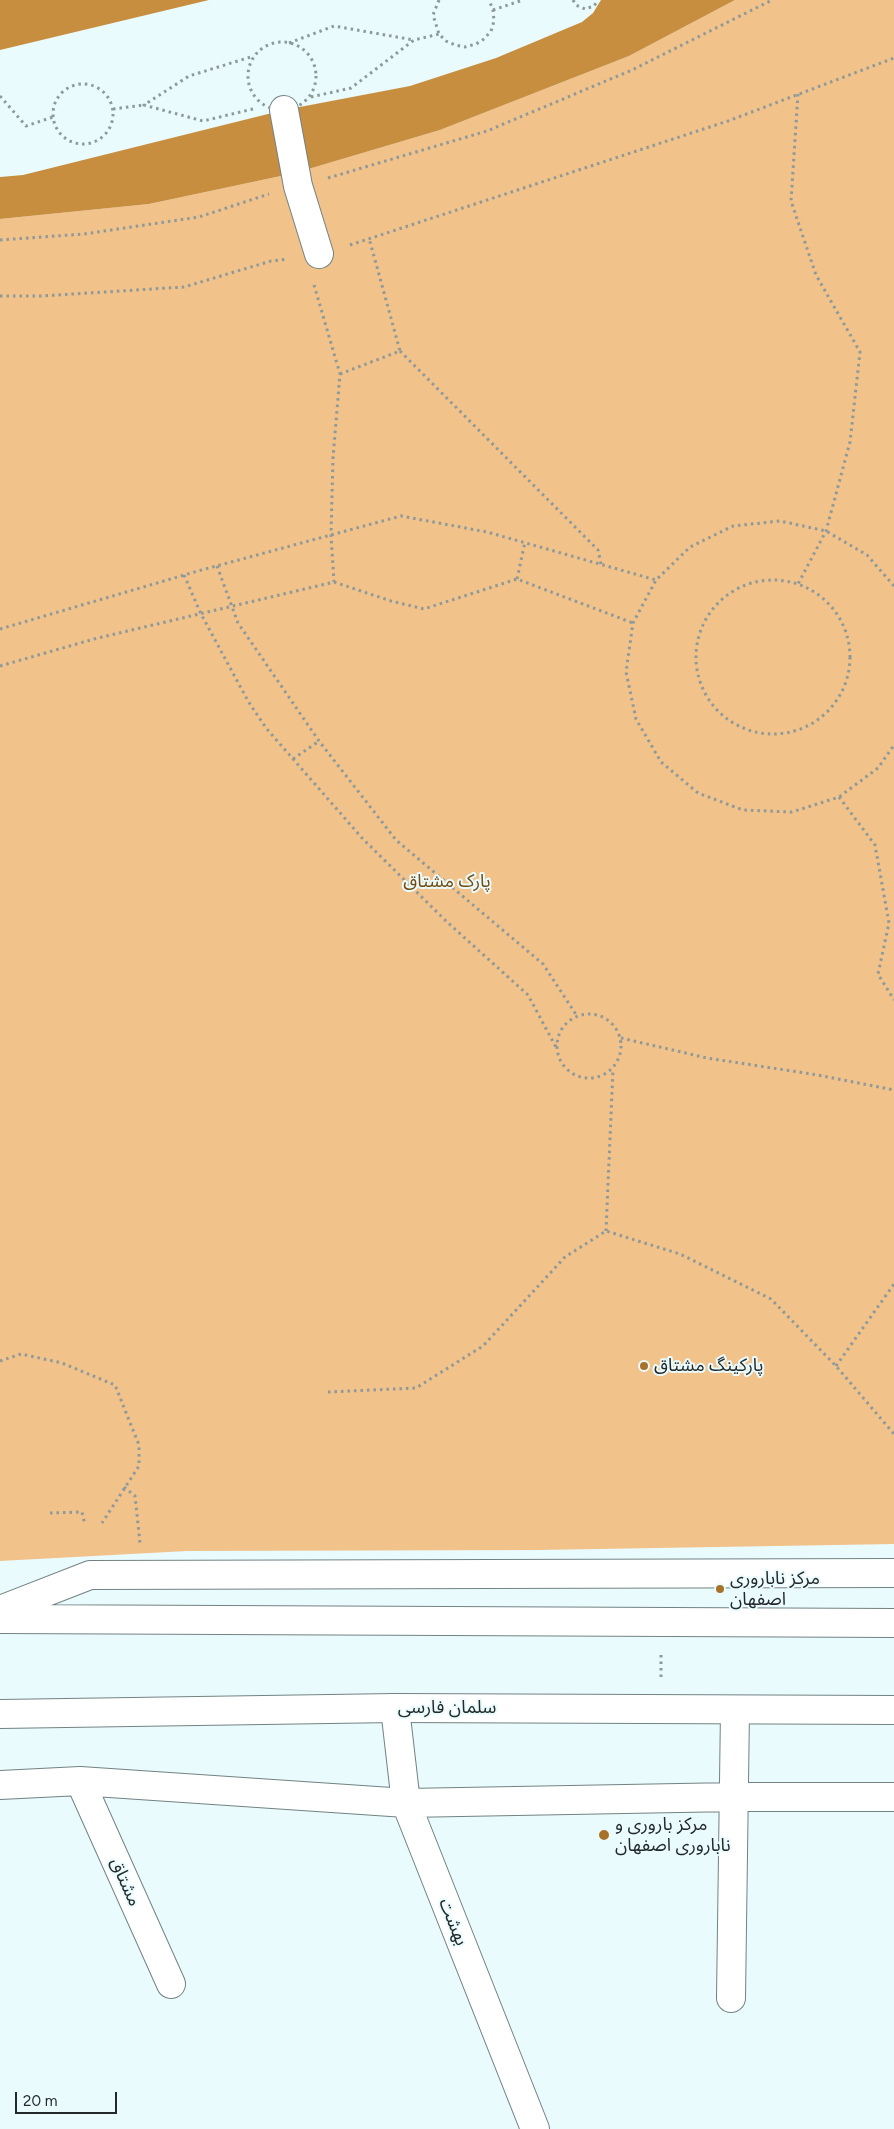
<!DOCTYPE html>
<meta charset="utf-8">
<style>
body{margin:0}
#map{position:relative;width:894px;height:2129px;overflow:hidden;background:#eafbfd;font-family:Figtree,sans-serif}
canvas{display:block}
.scale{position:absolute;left:15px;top:2092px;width:102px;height:22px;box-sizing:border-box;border:2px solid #23292a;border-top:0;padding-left:6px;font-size:15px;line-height:18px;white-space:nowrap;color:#23292a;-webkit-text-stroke:4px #eafbfd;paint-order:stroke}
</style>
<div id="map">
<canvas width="894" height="2129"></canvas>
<div class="scale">20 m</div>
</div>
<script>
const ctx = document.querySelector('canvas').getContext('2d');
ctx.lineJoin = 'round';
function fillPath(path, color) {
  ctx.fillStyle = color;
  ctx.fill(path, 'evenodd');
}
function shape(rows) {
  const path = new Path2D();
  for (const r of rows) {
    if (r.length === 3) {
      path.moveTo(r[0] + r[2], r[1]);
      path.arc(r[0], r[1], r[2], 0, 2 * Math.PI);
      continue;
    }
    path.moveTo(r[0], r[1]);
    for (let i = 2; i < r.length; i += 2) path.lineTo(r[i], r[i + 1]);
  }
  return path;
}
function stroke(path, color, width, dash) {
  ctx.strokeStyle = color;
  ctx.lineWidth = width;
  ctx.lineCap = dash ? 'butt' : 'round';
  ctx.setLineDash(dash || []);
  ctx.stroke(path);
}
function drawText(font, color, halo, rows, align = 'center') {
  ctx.font = font + ' Figtree,"Noto Sans Arabic",sans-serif';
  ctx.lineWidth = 4;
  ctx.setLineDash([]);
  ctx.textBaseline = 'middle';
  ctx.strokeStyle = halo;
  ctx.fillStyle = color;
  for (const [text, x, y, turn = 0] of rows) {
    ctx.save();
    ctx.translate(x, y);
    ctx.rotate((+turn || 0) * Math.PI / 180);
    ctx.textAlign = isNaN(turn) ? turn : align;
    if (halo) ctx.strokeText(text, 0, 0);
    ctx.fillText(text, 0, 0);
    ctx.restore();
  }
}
fillPath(shape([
 [735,0,894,0,894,1544,539,1550,187,1551,0,1561,0,219,149,204,295,173,440,130,629,56]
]), '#f1c28a');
fillPath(shape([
 [0,0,209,0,0,50],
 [601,0,735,0,629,56,440,130,295,173,149,204,0,219,0,177,23,175,284,110,410,86,496,58,582,22,593,13]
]), '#c88e40');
const minor = shape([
 [284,110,298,186,319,254],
 [395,1708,406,1803,535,2129],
 [80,1781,171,1984],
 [0,1785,80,1781,406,1803,734,1797,894,1797],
 [731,1998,735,1710]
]);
const major = shape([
 [0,1610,90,1575,894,1573],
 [0,1619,894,1623],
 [0,1714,395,1708,894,1710]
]);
stroke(minor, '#728283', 30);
stroke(major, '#728283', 30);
stroke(shape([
 [439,0,433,15,439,34,446,41,455,45,465,47,476,44,484,39,491,31,494,21,493,10,489,0],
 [573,0,576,5,585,9,594,6,598,0],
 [493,10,523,0],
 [282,76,34],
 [289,43,334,26,414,40],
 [83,114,30],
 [798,94,791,201,816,275,860,352,850,442,826,531,798,584],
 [0,96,26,126,53,117],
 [311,97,351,88,414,40,439,34],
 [113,109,144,105],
 [253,109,203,121,144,105,189,76,254,56],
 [328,178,487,131,632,70,772,0],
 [0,240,84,234,199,217,269,194],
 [350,245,728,121,894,58],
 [314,285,340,374,333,458,331,535,334,582],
 [0,296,41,296,184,287,271,261,288,259],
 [400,351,598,550,601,564],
 [340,374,400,351,369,238],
 [217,566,238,623,319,741,396,840,543,964,577,1016],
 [184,575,201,614,248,701,266,728,362,838,446,921,528,995,557,1049],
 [517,579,525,542],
 [773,657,77],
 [894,586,867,555,826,531,780,521,733,526,690,547,656,580,633,623,626,672,636,719,661,762,698,793,743,810,792,812,839,797,878,768,894,745],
 [0,629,198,571,401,516,487,532,656,580],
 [0,666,94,639,334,582,391,601,424,609,517,579,633,623],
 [293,759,319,741],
 [839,797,875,845,889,923,878,974,894,1000],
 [589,1046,32],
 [621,1038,707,1058,818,1075,894,1090],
 [606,1231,613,1069],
 [0,1361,21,1354,62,1363,115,1385,139,1445,139,1466,102,1523],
 [836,1366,894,1284],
 [328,1392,416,1388,483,1346,565,1257,606,1231,680,1254,771,1299,836,1366,894,1434],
 [124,1487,135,1496,140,1543],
 [50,1513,82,1512,85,1525],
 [661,1677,661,1653]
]), '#8d999a', 3, [2.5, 4]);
stroke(minor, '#fff', 28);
stroke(major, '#fff', 28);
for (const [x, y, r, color] of [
 [644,1366,5,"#a7732b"],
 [720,1589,5,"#a7732b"],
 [604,1835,6,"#a7732b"]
]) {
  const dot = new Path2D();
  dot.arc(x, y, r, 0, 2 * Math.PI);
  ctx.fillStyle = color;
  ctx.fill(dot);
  stroke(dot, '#eafbfd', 2);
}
drawText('18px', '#724a0e', '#eafbfd', [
 ["پارک مشتاق",447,882]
]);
drawText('18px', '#23292a', '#eafbfd', [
 ["پارکینگ مشتاق",654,1366],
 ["مرکز ناباروری",730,1579],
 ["اصفهان",730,1600],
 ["مرکز باروری و",615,1825],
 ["ناباروری اصفهان",615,1846]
], 'left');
drawText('18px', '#23292a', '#eafbfd', [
 ["سلمان فارسی",447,1708],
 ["مشتاق",125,1882,66],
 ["بهشت",453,1922,68]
]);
</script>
